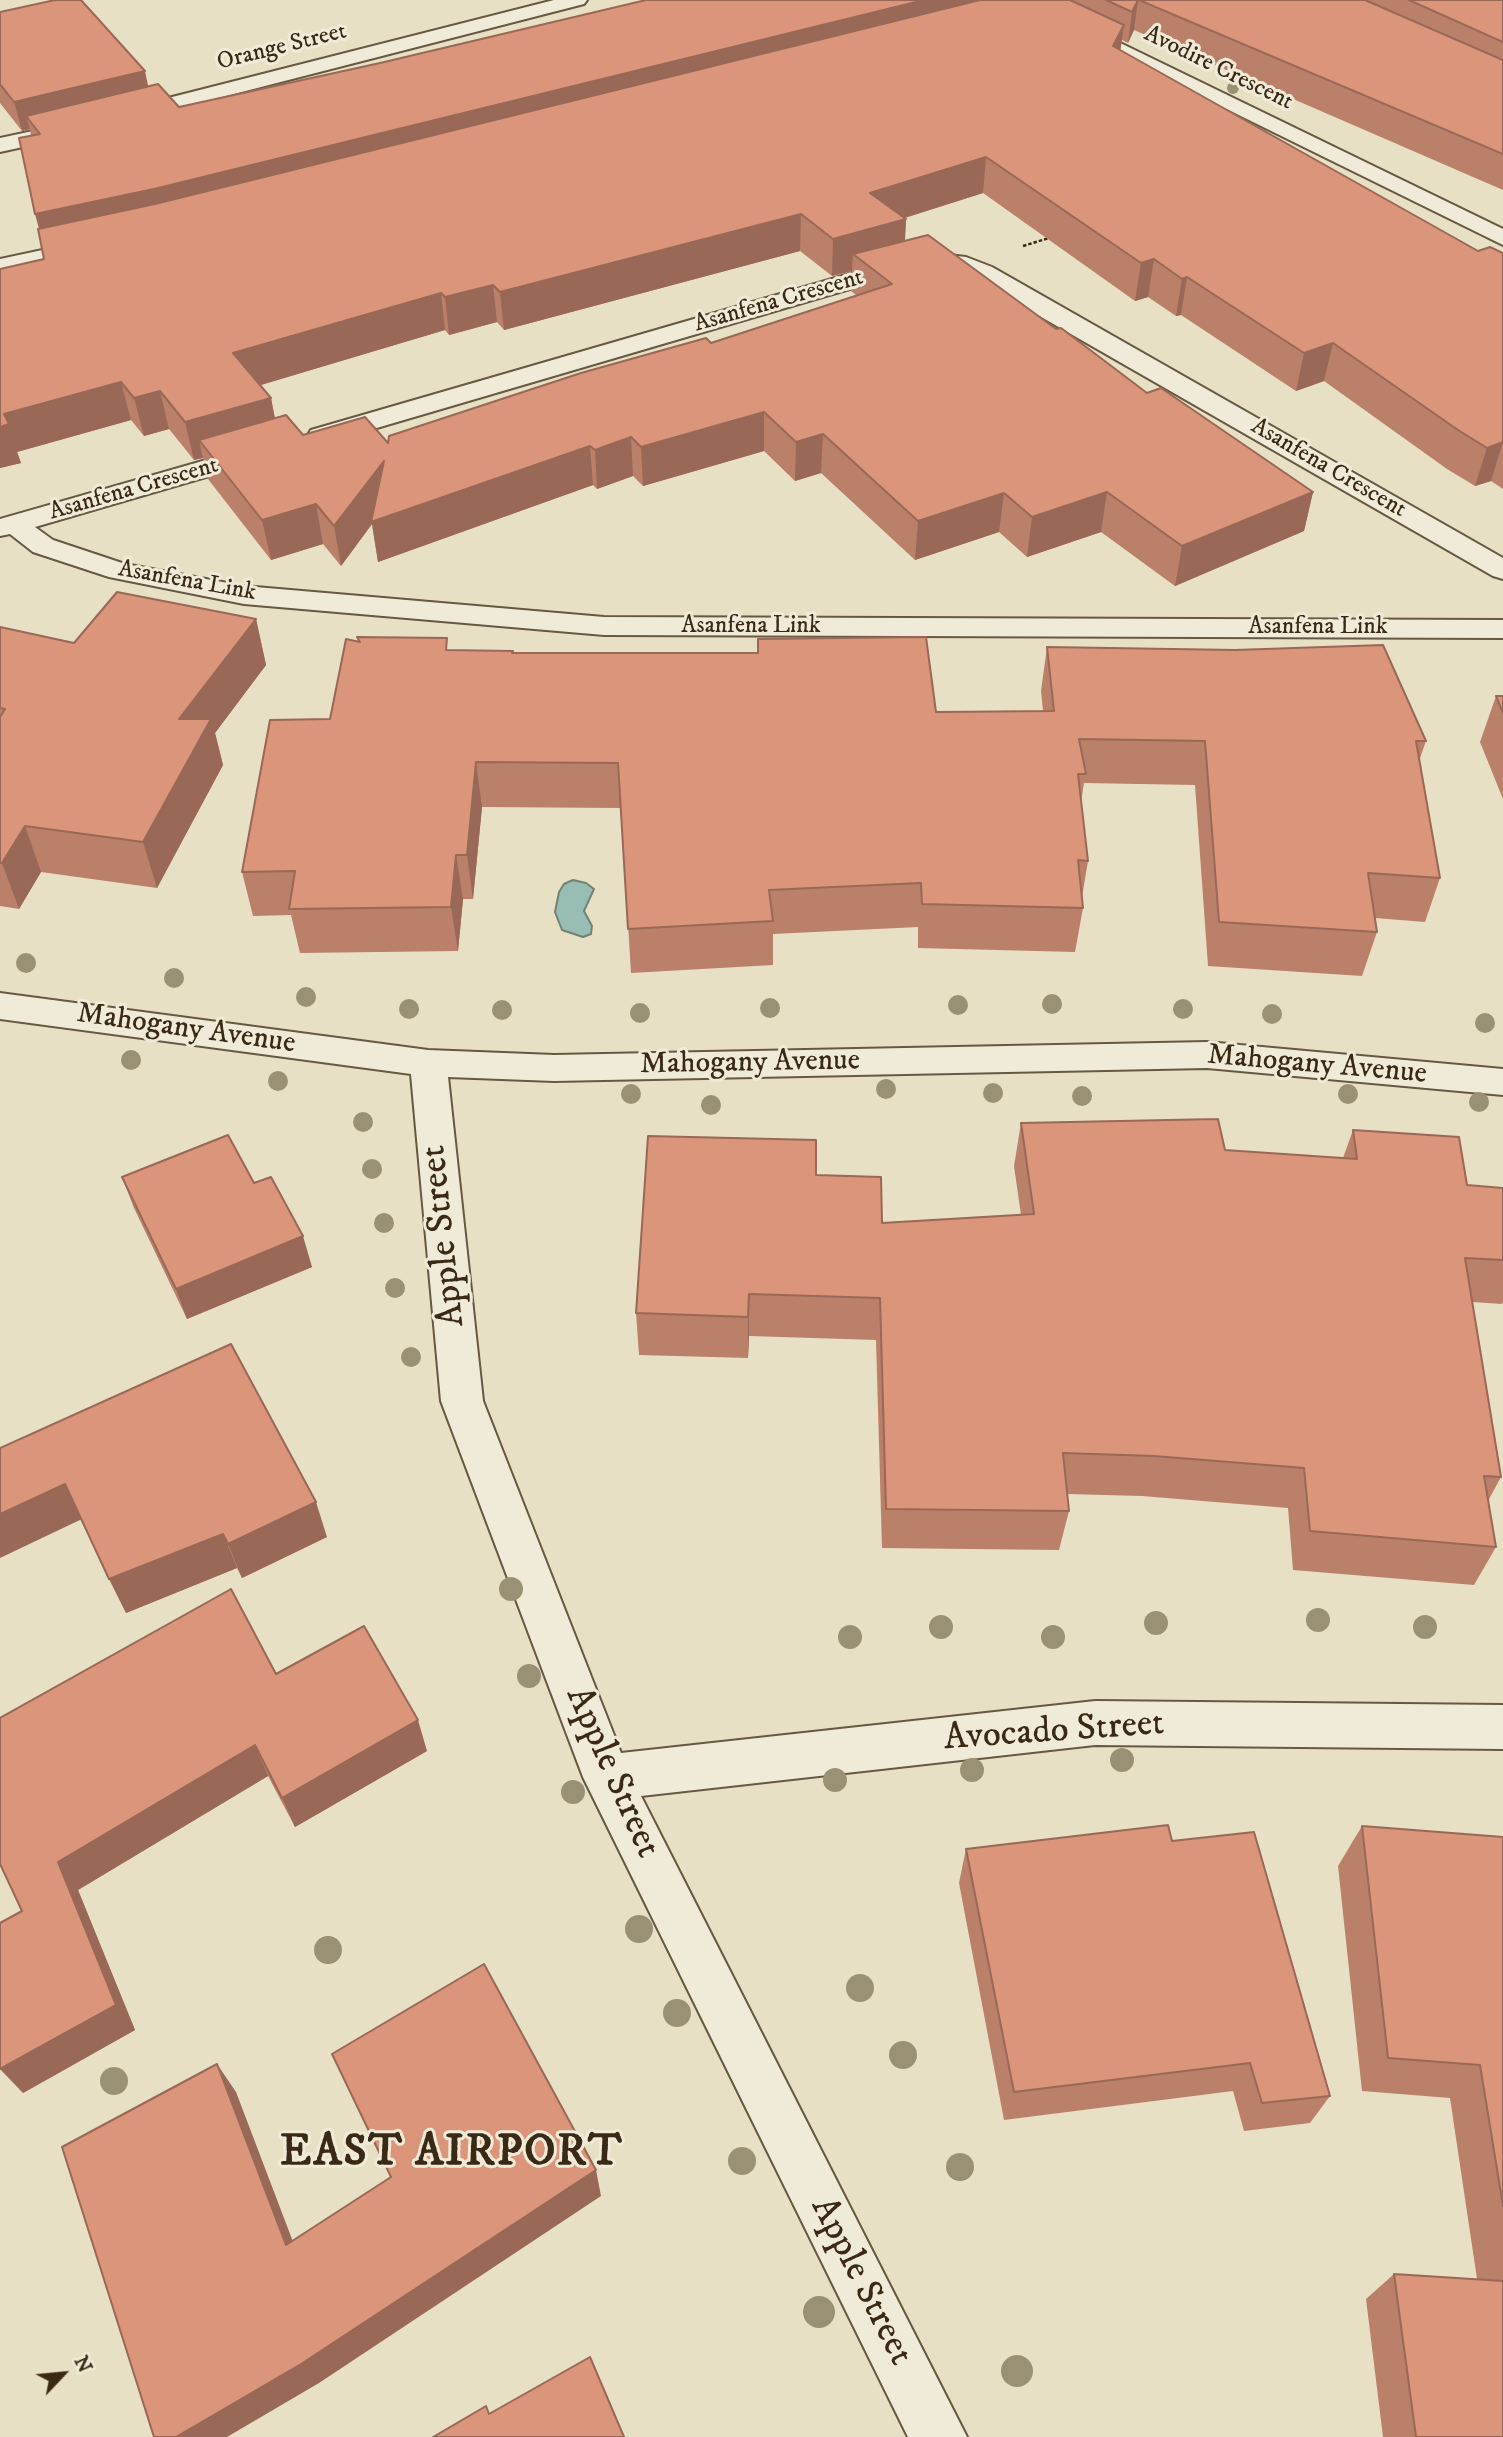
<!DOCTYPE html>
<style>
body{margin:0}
#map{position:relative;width:1503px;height:2437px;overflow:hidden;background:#e8e0c5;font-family:"IM FELL DW Pica",serif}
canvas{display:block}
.north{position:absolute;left:28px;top:2339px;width:70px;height:70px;-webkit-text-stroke:5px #f0ebd9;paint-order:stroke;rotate:64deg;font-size:19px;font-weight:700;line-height:28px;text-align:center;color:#3a2a15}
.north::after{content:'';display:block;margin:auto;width:24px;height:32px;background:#3a2a15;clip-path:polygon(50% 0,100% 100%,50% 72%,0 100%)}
</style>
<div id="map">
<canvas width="1503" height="2437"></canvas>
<div class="north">N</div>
</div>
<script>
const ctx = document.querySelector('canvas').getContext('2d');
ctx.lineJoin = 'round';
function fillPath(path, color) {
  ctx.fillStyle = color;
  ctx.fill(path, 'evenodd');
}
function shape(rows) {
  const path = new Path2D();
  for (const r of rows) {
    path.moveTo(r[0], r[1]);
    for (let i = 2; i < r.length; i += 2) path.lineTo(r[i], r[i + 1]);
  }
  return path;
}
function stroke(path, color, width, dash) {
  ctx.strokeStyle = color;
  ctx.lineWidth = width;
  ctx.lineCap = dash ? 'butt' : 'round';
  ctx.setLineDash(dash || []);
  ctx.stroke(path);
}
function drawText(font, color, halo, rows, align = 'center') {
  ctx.font = font + ' "IM FELL DW Pica",serif';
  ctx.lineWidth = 6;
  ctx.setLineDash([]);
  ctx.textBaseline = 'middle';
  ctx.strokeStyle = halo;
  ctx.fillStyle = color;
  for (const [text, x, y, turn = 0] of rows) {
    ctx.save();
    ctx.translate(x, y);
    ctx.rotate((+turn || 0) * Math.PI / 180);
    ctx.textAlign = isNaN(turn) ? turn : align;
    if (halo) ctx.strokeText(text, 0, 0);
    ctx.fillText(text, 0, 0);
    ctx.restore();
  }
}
const water = shape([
 [573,880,586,883,594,889,584,911,592,926,591,934,583,937,562,930,555,912,559,892,564,884,573,880]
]);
fillPath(water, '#97bdb4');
stroke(water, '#728274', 2);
const minor = shape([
 [554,0,587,0,584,4,125,122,117,121,114,116,117,111,554,0],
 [1073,20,1503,229,1503,245,1066,30,1063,26,1066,22,1073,20],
 [70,123,78,125,81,130,78,135,0,152,0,138,70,123],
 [94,239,102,241,106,246,102,251,0,273,0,259,94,239],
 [939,254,966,257,992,267,1503,558,1503,579,1493,576,961,271,939,268,911,271,329,442,320,444,311,442,307,436,311,430,901,259,939,254],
 [255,446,264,448,268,454,264,460,35,527,53,540,125,564,244,586,604,617,1503,620,1503,638,604,635,244,604,109,577,33,552,10,534,0,536,0,519,255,446],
 [0,993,428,1050,554,1055,1207,1042,1503,1069,1503,1095,1207,1068,554,1081,448,1077,483,1401,621,1753,1095,1701,1503,1705,1503,1749,1095,1745,641,1796,967,2437,908,2437,583,1777,441,1401,411,1074,0,1019,0,993]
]);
stroke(minor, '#665841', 4);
stroke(shape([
 [1023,246,1052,237]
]), '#3a2a15', 2.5, [3.5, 2]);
fillPath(minor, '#f0ebd9');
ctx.fillStyle = '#9a9175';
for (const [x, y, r] of [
 [1233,88,6],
 [26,963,10],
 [174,978,10],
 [306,997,10],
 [1052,1004,10],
 [958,1005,10],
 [770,1008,10],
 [409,1009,10],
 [1183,1009,10],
 [502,1010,10],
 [640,1013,10],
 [1272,1014,10],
 [1485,1023,10],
 [131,1060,10],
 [278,1081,10],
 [886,1089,10],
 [993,1093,10],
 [631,1094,10],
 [1348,1094,10],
 [1082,1096,10],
 [1479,1102,10],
 [711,1105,10],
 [363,1122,10],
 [372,1169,10],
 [384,1223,10],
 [395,1288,10],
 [411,1357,10],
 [511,1589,12],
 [1318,1620,12],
 [1156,1623,12],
 [941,1627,12],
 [1425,1627,12],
 [850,1637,12],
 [1053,1637,12],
 [529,1676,12],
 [1122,1760,12],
 [972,1770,12],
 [835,1780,12],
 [573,1792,12],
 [639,1929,14],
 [328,1950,14],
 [860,1988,14],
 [677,2013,14],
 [903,2055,14],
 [114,2081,14],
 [742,2161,14],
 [960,2167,14],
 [819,2312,16],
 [1017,2371,16]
]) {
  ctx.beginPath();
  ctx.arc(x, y, r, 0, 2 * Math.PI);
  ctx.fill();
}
fillPath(shape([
 [646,0,1503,0,1503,190,1134,30,1128,43,1122,40,1120,50,1478,251,1503,253,1503,489,1491,481,1475,486,1447,469,1324,381,1296,391,1181,315,1176,316,1148,297,1135,301,983,193,905,218,906,219,905,241,1056,329,1147,393,1313,492,1304,531,1175,586,1101,532,1027,557,999,532,915,560,821,473,795,481,764,451,643,486,633,476,597,489,593,485,378,562,372,524,341,566,323,544,271,560,208,479,203,458,194,460,169,429,144,436,131,420,17,452,21,463,0,468,44,259,39,228,31,136,30,129,22,131,0,103,0,12,148,86,179,107,380,63],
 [800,251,832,276,852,271,851,291,856,295,711,343,388,443,303,435,275,418,271,398,260,385,445,330,449,335,497,322,504,330],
 [256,619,266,665,215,733,223,765,157,888,41,872,19,909,0,906,0,627,74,643],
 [357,637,449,650,513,653,758,653,758,639,936,712,1043,711,1041,691,1047,647,1426,741,1419,761,1440,878,1425,922,1375,918,1377,932,1362,976,1208,966,1195,785,1084,783,1081,802,1088,861,1082,897,1083,908,1075,952,918,948,918,927,773,934,773,965,631,973,621,808,482,807,473,899,463,899,458,951,300,953,291,915,253,916,242,872,330,719,358,641],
 [1496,696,1503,696,1503,799,1480,742],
 [1021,1123,1225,1150,1343,1158,1353,1130,1467,1185,1503,1188,1503,1302,1502,1304,1472,1302,1501,1477,1488,1501,1496,1547,1474,1585,1293,1570,1288,1508,1142,1496,1067,1494,1069,1511,1059,1550,882,1548,876,1340,749,1336,748,1358,639,1355,636,1313,816,1175,882,1223,1021,1215,1014,1166],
 [122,1177,254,1183,312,1267,187,1319,134,1208],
 [0,1448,327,1537,242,1578,237,1568,126,1613,81,1519],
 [276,1674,427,1751,295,1827,268,1776,78,1890,135,2030,23,2093,22,1911],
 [1362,1826,1503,1837,1503,2437,1383,2437,1366,2299,1394,2274,1477,2279,1450,2098,1362,2091,1338,1866],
 [1172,1841,1330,2096,1310,2123,1244,2131,1233,2091,1004,2120,959,1883,966,1849]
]), '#bb806a');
fillPath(shape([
 [924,0,1011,0,44,247,35,214],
 [1138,0,1134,30,1128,43,1132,12],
 [1124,25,1119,60,1113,46],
 [145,71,151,100,26,116,30,129,22,131,14,102],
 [986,157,983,193,869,229,906,219,904,256,853,254,852,271,832,276,833,239,870,193],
 [801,214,800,251,504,330,500,292],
 [1154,259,1148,297,1135,301,1141,263],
 [1187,277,1181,315,1176,316,1182,279],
 [493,285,497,322,449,335,445,297],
 [441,293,445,330,241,391,233,353],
 [1333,343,1324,381,1296,391,1304,353],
 [121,382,131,420,17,452,21,463,0,468,0,427,4,414],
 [160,391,169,429,144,436,134,398],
 [271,398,278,436,199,440,203,458,194,460,185,422],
 [764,412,764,451,643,486,641,447],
 [823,434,821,473,795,481,796,442],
 [631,437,633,476,597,489,595,450],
 [1503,442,1491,481,1475,486,1487,448],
 [590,446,593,485,378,562,372,524,341,566,334,526,384,461],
 [1107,492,1101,532,1027,557,1032,517],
 [1313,492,1304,531,1175,586,1182,546],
 [1004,493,999,532,915,560,918,521],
 [316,504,323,544,271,560,262,520],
 [256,619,266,665,215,733,223,765,157,888,143,842,179,719],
 [476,762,482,807,473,899,467,855],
 [25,826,41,872,19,909,2,863],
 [456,855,463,899,458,951,451,907],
 [303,1236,312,1267,187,1319,176,1289],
 [749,1294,749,1336,748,1358,748,1317],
 [65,1484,82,1519,0,1558,0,1514],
 [316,1502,327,1537,242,1578,228,1544],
 [223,1534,237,1568,126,1613,109,1579],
 [418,1720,427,1751,295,1827,282,1798],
 [255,1745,268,1776,78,1890,135,2030,23,2093,0,2069,58,1862],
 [217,2064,236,2092,303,2268,286,2245],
 [596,2170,601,2196,319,2383,227,2437,176,2437]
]), '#996856');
const building = shape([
 [55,0,81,0,145,71,14,102,0,84,0,12,55,0],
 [646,0,924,0,154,189,35,214,19,138,40,134,26,116,158,84,179,107,380,63,646,0],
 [980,0,1070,0,1124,25,1113,46,1478,251,1490,247,1503,253,1503,442,1487,448,1458,430,1333,343,1304,353,1187,277,1182,279,1154,259,1141,263,986,157,870,193,906,219,833,239,801,214,500,292,493,285,445,297,441,293,233,353,271,398,185,422,160,391,134,398,121,382,4,414,9,424,0,427,0,269,44,259,38,229,155,204,980,0],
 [1106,0,1138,0,1132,12,1106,0],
 [1139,0,1365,0,1503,60,1503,154,1139,0],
 [1409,0,1503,0,1503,42,1409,0],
 [928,235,1056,329,1061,328,1147,393,1161,388,1313,492,1182,546,1107,492,1032,517,1004,493,918,521,823,434,796,442,764,412,641,447,631,437,595,450,590,446,371,522,384,461,334,526,316,504,262,520,199,440,286,415,303,435,365,417,388,443,389,436,581,373,706,338,711,343,892,284,853,254,928,235],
 [117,592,256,619,179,719,211,719,143,842,25,826,2,863,0,863,0,717,5,709,0,708,0,627,74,643,117,592],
 [357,637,447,638,446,650,513,651,512,653,758,653,758,639,926,637,936,712,1054,711,1047,647,1235,650,1383,645,1426,741,1416,741,1440,878,1368,873,1377,932,1219,922,1205,741,1079,739,1086,774,1078,774,1088,861,1078,860,1083,908,922,904,921,883,769,890,773,921,628,929,618,763,476,762,467,855,456,855,451,907,289,909,295,871,242,872,270,720,330,719,346,639,360,642,357,637],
 [1496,696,1503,696,1503,713,1496,696],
 [1218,1119,1225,1150,1357,1159,1353,1130,1459,1137,1467,1185,1503,1188,1503,1260,1465,1258,1501,1477,1484,1476,1496,1547,1310,1531,1304,1468,1154,1456,1063,1453,1069,1511,886,1509,880,1298,749,1294,748,1317,636,1313,648,1136,816,1140,816,1175,881,1177,882,1223,1034,1214,1021,1123,1218,1119],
 [228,1135,254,1183,271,1177,303,1236,176,1289,122,1177,228,1135],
 [231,1344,316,1502,228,1544,223,1534,109,1579,65,1484,0,1514,0,1448,231,1344],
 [231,1589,276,1674,364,1626,418,1720,282,1798,255,1745,58,1862,116,2005,0,2069,0,1923,22,1911,0,1864,0,1718,231,1589],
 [1168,1825,1172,1841,1254,1832,1330,2096,1262,2103,1250,2063,1014,2092,966,1849,1168,1825],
 [1362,1826,1503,1837,1503,2206,1480,2065,1388,2058,1362,1826],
 [484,1964,596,2170,301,2364,176,2437,154,2437,62,2147,217,2064,286,2245,391,2177,332,2054,484,1964],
 [1394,2274,1503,2281,1503,2437,1416,2437,1394,2274],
 [590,2357,624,2437,433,2437,486,2406,489,2414,590,2357]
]);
fillPath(building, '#da957b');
stroke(building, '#996856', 2);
drawText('24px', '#3a2a15', '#f0ebd9', [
 ["Orange Street",282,48,-14],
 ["Avodire Crescent",1218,69,26],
 ["Asanfena Crescent",779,302,-16],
 ["Asanfena Crescent",1328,469,30],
 ["Asanfena Crescent",134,490,-16],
 ["Asanfena Link",187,582,10],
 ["Asanfena Link",751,627],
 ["Asanfena Link",1318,628]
]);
drawText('30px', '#3a2a15', '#f0ebd9', [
 ["Mahogany Avenue",186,1030,8],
 ["Mahogany Avenue",750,1064,-1],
 ["Mahogany Avenue",1317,1066,5]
]);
drawText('37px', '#3a2a15', '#f0ebd9', [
 ["Apple Street",445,1236,-96],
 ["Avocado Street",1054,1733,-4],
 ["Apple Street",611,1773,66],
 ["Apple Street",860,2282,63]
]);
ctx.letterSpacing = '2px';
drawText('bold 44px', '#3a2a15', '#f0ebd9', [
 ["EAST AIRPORT",452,2155]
]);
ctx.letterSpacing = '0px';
</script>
